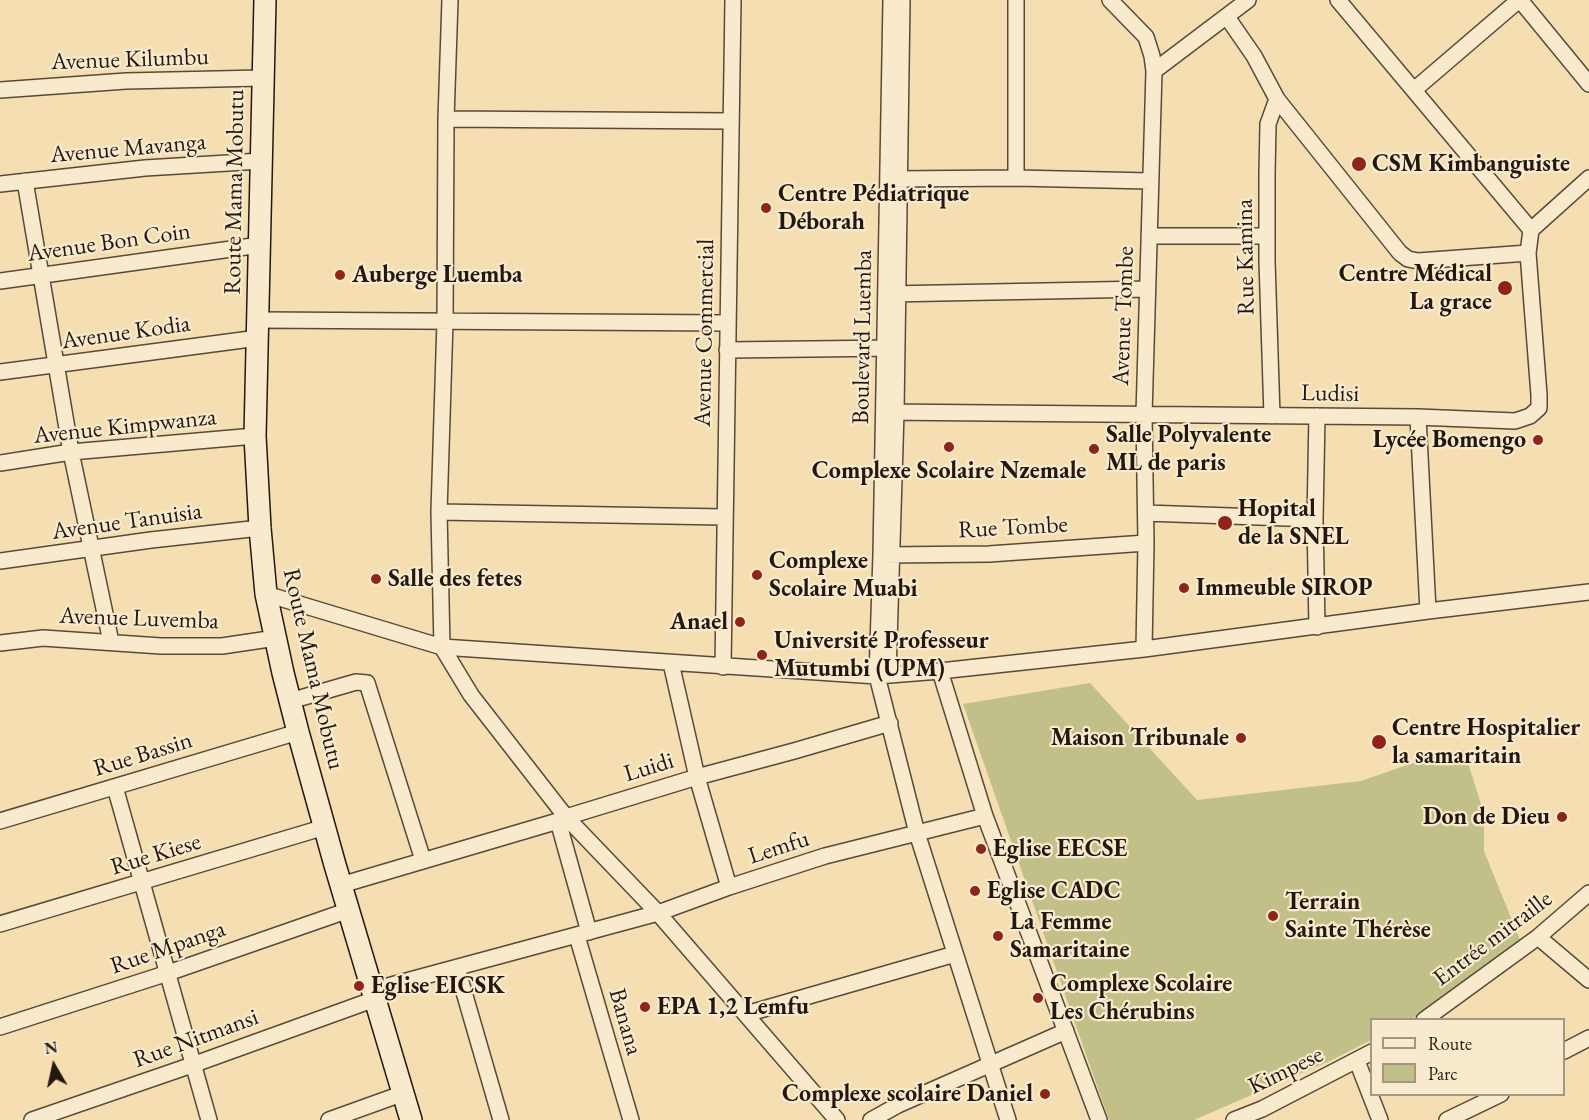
<!DOCTYPE html>
<meta charset="utf-8">
<style>
body{margin:0}
#map{position:relative;width:1589px;height:1120px;overflow:hidden;background:#f6deb3;font-family:"EB Garamond",serif}
canvas{display:block}
.legend{position:absolute;left:1370px;top:1018px;width:195px;height:78px;box-sizing:border-box;background:#f9eace;border:2px solid #a39682;margin:0;padding:8px 10px;list-style:none;font-size:18px;color:#221810}
.legend li{display:flex;align-items:center;gap:12px;height:30px}
.legend b{width:30px;border:2px solid #a39682}
.north{position:absolute;left:24px;top:1036px;width:60px;height:60px;-webkit-text-stroke:4px #f9eace;paint-order:stroke;rotate:351deg;font-size:16px;font-weight:700;line-height:24px;text-align:center;color:#221810}
.north::after{content:'';display:block;margin:auto;width:21px;height:27px;background:#221810;clip-path:polygon(50% 0,100% 100%,50% 72%,0 100%)}
</style>
<div id="map">
<canvas width="1589" height="1120"></canvas>
<ul class="legend">
<li><b style="height:8px;background:#f9eace"></b>Route</li>
<li><b style="height:16px;background:#c1c089"></b>Parc</li>
</ul>
<div class="north">N</div>
</div>
<script>
const ctx = document.querySelector('canvas').getContext('2d');
ctx.lineJoin = 'round';
function fillPath(path, color) {
  ctx.fillStyle = color;
  ctx.fill(path, 'evenodd');
}
function shape(rows) {
  const path = new Path2D();
  for (const r of rows) {
    path.moveTo(r[0], r[1]);
    for (let i = 2; i < r.length; i += 2) path.lineTo(r[i], r[i + 1]);
  }
  return path;
}
function stroke(path, color, width, dash) {
  ctx.strokeStyle = color;
  ctx.lineWidth = width;
  ctx.lineCap = dash ? 'butt' : 'round';
  ctx.setLineDash(dash || []);
  ctx.stroke(path);
}
function drawText(font, color, halo, rows, align = 'center') {
  ctx.font = font + ' "EB Garamond",serif';
  ctx.lineWidth = 4.5;
  ctx.setLineDash([]);
  ctx.textBaseline = 'middle';
  ctx.strokeStyle = halo;
  ctx.fillStyle = color;
  for (const [text, x, y, turn = 0] of rows) {
    ctx.save();
    ctx.translate(x, y);
    ctx.rotate((+turn || 0) * Math.PI / 180);
    ctx.textAlign = isNaN(turn) ? turn : align;
    if (halo) ctx.strokeText(text, 0, 0);
    ctx.fillText(text, 0, 0);
    ctx.restore();
  }
}
fillPath(shape([
 [1090,683,1197,800,1361,781,1410,764,1464,750,1484,814,1484,851,1520,940,1423,1013,1410,1019,1372,1020,1371,1040,1332,1060,1194,1120,1109,1120,963,704]
]), '#c1c089');
const street = shape([
 [450,0,446,119,445,321,439,512,442,647,471,695,566,817,658,913,837,1120],
 [891,0,881,555,877,676,917,833,1008,1120],
 [1110,0,1146,37,1152,56,1154,71,1144,415,1146,543,1144,649],
 [1338,0,1531,230],
 [1520,0,1589,84],
 [1227,17,1254,56,1277,99,1400,253,1408,259,1418,261,1528,253],
 [1154,71,1248,0],
 [0,90,126,81,262,78],
 [1414,90,1519,0],
 [446,119,731,121],
 [1016,178,1016,0],
 [892,179,1016,178,1150,181],
 [25,181,71,452,111,642],
 [0,184,145,168,261,161],
 [1149,236,1267,236],
 [0,281,260,245],
 [889,294,1147,289],
 [258,320,728,323],
 [727,350,895,348],
 [0,372,258,338],
 [884,412,1418,417,1515,421,1530,416,1539,408,1539,395,1528,253,1531,230,1589,178],
 [1272,416,1267,261,1267,174,1268,124,1277,99],
 [1418,417,1428,611],
 [0,463,71,452,255,436],
 [439,512,724,517],
 [1146,513,1315,519],
 [884,555,989,554,1146,543],
 [0,561,151,540,260,528],
 [266,594,442,647,877,676,940,671,1144,649,1428,611,1589,592],
 [1317,627,1315,519,1317,416],
 [0,643,43,638,161,646,222,646,276,638],
 [671,663,697,777,729,887],
 [723,667,733,0],
 [940,671,985,816,1099,1120],
 [888,675,896,412,902,0],
 [290,701,356,682,367,683,423,860],
 [115,787,209,1120],
 [0,821,298,732],
 [558,821,589,932],
 [341,885,558,821,566,817,697,777,794,751,890,723],
 [0,924,325,827],
 [577,936,631,1120],
 [1538,937,1589,980],
 [457,968,501,1120],
 [373,990,658,913,729,887,825,856,985,816],
 [746,1014,955,954],
 [1424,1020,1538,937,1589,893],
 [0,1027,168,973,349,910],
 [1564,1051,1589,1038],
 [1357,1061,1380,1120],
 [32,1120,195,1064,375,999],
 [329,1120,404,1093],
 [871,1120,898,1105,1066,1031],
 [1234,1120,1262,1109,1372,1052],
 [1447,1120,1501,1094]
]);
const secondary = shape([
 [265,0,255,436,260,528,266,594,283,673,298,732,335,865,411,1120]
]);
stroke(street, '#574a39', 18);
stroke(secondary, '#221810', 24);
stroke(street, '#f9eace', 15);
stroke(secondary, '#f9eace', 21);
for (const [x, y, r, color] of [
 [1359,164,8,"#8f2418"],
 [766,208,6,"#8f2418"],
 [340,275,6,"#8f2418"],
 [1505,288,8,"#8f2418"],
 [1538,440,6,"#8f2418"],
 [949,447,6,"#8f2418"],
 [1094,449,6,"#8f2418"],
 [1225,523,8,"#8f2418"],
 [757,575,6,"#8f2418"],
 [376,579,6,"#8f2418"],
 [1184,588,6,"#8f2418"],
 [740,622,6,"#8f2418"],
 [762,655,6,"#8f2418"],
 [1241,738,6,"#8f2418"],
 [1379,742,8,"#8f2418"],
 [1562,817,6,"#8f2418"],
 [981,849,6,"#8f2418"],
 [975,891,6,"#8f2418"],
 [1273,916,6,"#8f2418"],
 [998,936,6,"#8f2418"],
 [359,986,6,"#8f2418"],
 [1038,998,6,"#8f2418"],
 [645,1007,6,"#8f2418"],
 [1045,1094,6,"#8f2418"]
]) {
  const dot = new Path2D();
  dot.arc(x, y, r, 0, 2 * Math.PI);
  ctx.fillStyle = color;
  ctx.fill(dot);
  stroke(dot, '#f9eace', 2);
}
drawText('24px', '#221810', '#f9eace', [
 ["Avenue Kilumbu",130,60,-2],
 ["Avenue Mavanga",128,149,-5],
 ["Route Mama Mobutu",235,192,-89],
 ["Avenue Bon Coin",109,243,-8],
 ["Rue Kamina",1246,257,-91],
 ["Avenue Tombe",1124,316,-88],
 ["Avenue Kodia",126,333,-8],
 ["Avenue Commercial",705,333,-89],
 ["Boulevard Luemba",863,337,-89],
 ["Ludisi",1330,394,1],
 ["Avenue Kimpwanza",125,427,-6],
 ["Avenue Tanuisia",127,522,-8],
 ["Rue Tombe",1013,528,-3],
 ["Avenue Luvemba",139,619,2],
 ["Route Mama Mobutu",313,669,77],
 ["Rue Bassin",143,755,-17],
 ["Luidi",649,768,-17],
 ["Lemfu",779,848,-18],
 ["Rue Kiese",156,855,-17],
 ["Entrée mitraille",1493,939,-37],
 ["Rue Mpanga",168,948,-19],
 ["Banana",625,1022,74],
 ["Rue Nitmansi",196,1039,-20],
 ["Kimpese",1286,1071,-26]
]);
drawText('bold 24px', '#221810', '#f9eace', [
 ["CSM Kimbanguiste",1372,164],
 ["Centre Pédiatrique",778,194],
 ["Déborah",778,222],
 ["Centre Médical",1492,274,"right"],
 ["La grace",1492,302,"right"],
 ["Auberge Luemba",352,275],
 ["Salle Polyvalente",1106,435],
 ["ML de paris",1106,463],
 ["Lycée Bomengo",1526,440,"right"],
 ["Complexe Scolaire Nzemale",949,471,"center"],
 ["Hopital",1238,509],
 ["de la SNEL",1238,537],
 ["Complexe",769,561],
 ["Scolaire Muabi",769,589],
 ["Salle des fetes",388,579],
 ["Immeuble SIROP",1196,588],
 ["Anael",728,622,"right"],
 ["Université Professeur",774,641],
 ["Mutumbi (UPM)",774,669],
 ["Centre Hospitalier",1392,728],
 ["la samaritain",1392,756],
 ["Maison Tribunale",1229,738,"right"],
 ["Don de Dieu",1550,817,"right"],
 ["Eglise EECSE",993,849],
 ["Eglise CADC",987,891],
 ["Terrain",1285,902],
 ["Sainte Thérèse",1285,930],
 ["La Femme",1010,922],
 ["Samaritaine",1010,950],
 ["Complexe Scolaire",1050,984],
 ["Les Chérubins",1050,1012],
 ["Eglise EICSK",371,986],
 ["EPA 1,2 Lemfu",657,1007],
 ["Complexe scolaire Daniel",1033,1094,"right"]
], 'left');
</script>
